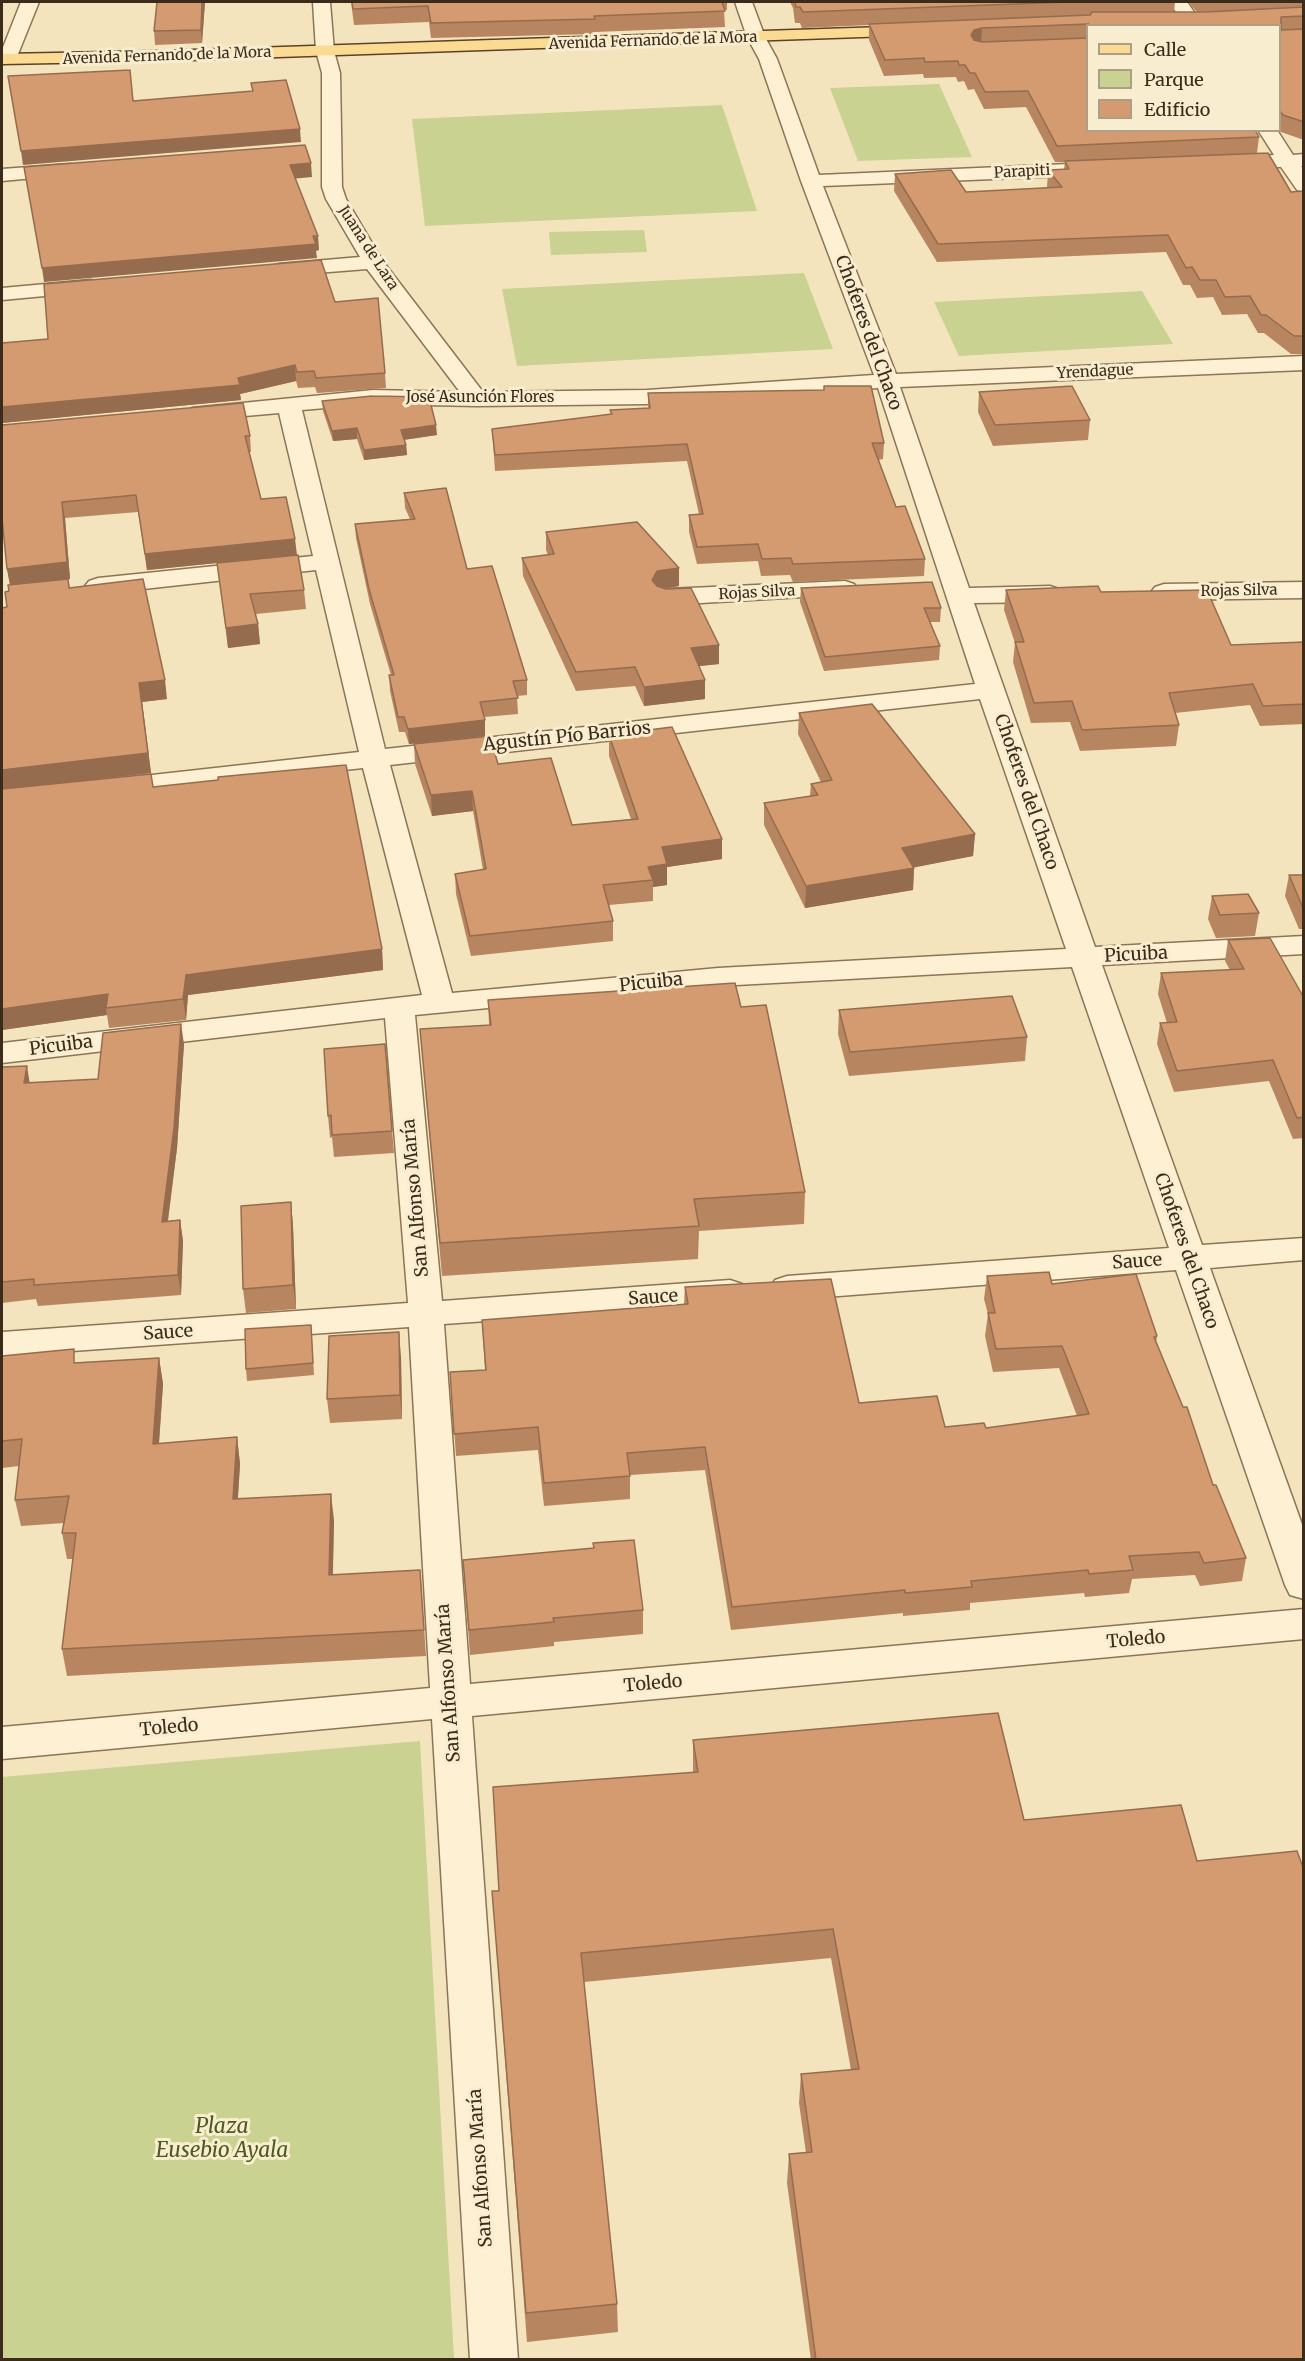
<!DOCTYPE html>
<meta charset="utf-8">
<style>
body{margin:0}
#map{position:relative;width:1305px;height:2361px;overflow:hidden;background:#f3e4be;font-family:Merriweather,serif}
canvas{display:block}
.frame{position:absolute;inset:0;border:3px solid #3b2b1b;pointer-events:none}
.legend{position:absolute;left:1086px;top:24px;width:195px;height:108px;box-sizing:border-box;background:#f9edcf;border:2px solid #ad9f87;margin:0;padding:8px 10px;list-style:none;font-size:18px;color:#3b2b1b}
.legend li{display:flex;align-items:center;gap:12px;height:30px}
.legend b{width:30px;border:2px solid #ad9f87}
</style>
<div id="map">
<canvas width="1305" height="2361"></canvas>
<div class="frame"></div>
<ul class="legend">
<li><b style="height:8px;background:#fbdb92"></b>Calle</li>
<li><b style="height:16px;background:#cad291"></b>Parque</li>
<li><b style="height:16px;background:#d59b70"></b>Edificio</li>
</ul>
</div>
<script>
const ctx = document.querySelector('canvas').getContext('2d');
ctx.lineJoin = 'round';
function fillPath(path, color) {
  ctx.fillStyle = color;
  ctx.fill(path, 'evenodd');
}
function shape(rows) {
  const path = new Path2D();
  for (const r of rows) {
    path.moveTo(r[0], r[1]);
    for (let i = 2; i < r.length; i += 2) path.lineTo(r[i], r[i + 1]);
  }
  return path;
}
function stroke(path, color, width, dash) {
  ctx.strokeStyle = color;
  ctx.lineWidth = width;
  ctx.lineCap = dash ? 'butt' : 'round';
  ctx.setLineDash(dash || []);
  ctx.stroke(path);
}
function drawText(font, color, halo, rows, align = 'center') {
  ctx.font = font + ' Merriweather,serif';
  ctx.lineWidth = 6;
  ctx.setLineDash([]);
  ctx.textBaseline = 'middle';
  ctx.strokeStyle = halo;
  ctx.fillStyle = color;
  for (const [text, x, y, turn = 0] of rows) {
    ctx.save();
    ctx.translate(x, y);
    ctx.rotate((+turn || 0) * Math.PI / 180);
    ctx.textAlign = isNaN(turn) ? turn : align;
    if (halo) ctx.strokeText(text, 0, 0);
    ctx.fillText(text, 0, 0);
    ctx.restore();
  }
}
fillPath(shape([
 [939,84,972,157,858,161,830,88],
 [722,105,757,211,425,226,412,119],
 [644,230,647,252,551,255,549,232],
 [804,273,833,349,517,366,502,289],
 [1142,291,1173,344,959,356,934,302],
 [420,1741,454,2359,2,2359,2,1777]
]), '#cad291');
const minor = shape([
 [21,2,39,2,16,59,13,63,2,63,2,50,21,2],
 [313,2,330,2,334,51,340,73,342,187,346,199,382,260,483,392,647,390,874,375,801,181,759,59,747,37,735,2,752,2,765,37,777,59,819,175,1091,163,1098,165,1101,169,1098,173,1091,175,823,186,896,374,1304,356,1304,370,900,387,969,588,1050,586,1059,589,1063,594,1059,599,1050,602,974,603,1095,947,1304,936,1304,954,1102,965,1202,1245,1304,1238,1304,1260,1210,1268,1304,1530,1304,1599,1290,1595,1285,1585,1176,1270,787,1300,775,1296,770,1288,775,1280,787,1276,1169,1248,1072,967,718,986,415,1015,442,1301,730,1280,742,1284,747,1292,742,1300,730,1304,444,1324,470,1684,1304,1609,1304,1639,472,1716,518,2360,470,2360,432,1719,2,1759,2,1727,430,1688,409,1327,2,1356,2,1332,408,1303,385,1018,2,1063,2,1043,422,995,363,768,107,796,97,794,93,788,97,782,107,780,359,752,316,570,98,594,89,591,85,586,89,581,98,578,313,556,279,413,200,420,192,418,189,413,192,408,373,390,460,392,367,269,279,276,272,274,268,270,272,266,279,264,360,257,326,199,322,187,322,73,316,51,313,2],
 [878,388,975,684,385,749,302,410,373,404,477,406,647,404,878,388],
 [980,699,1066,949,718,968,452,993,390,765,980,699],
 [1169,2,1187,2,1204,26,1186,26,1169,2],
 [1258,130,1277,130,1293,155,1304,154,1304,166,1301,166,1304,170,1304,192,1297,190,1281,167,1223,167,1220,163,1223,159,1230,157,1274,155,1258,130],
 [70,164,77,166,80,170,77,174,2,181,2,169,70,164],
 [90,280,98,281,101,286,98,291,2,300,2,288,90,280],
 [845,581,854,584,858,589,854,594,667,605,658,602,654,597,658,592,667,589,845,581],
 [1304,582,1304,598,1164,600,1155,597,1151,592,1155,587,1164,584,1304,582]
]);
const major = shape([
 [914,26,920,27,923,31,920,35,162,61,2,64,2,54,162,51,914,26]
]);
stroke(minor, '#8d7455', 3);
stroke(major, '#5a412a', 3);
fillPath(minor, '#fdf0d3');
fillPath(major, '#fbdb92');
fillPath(shape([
 [157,2,205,2,202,43,155,45,154,31],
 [351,2,727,2,727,10,724,10,725,27,595,32,595,34,431,38,429,22,354,25],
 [790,2,1175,2,1174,12,1206,12,1233,11,1197,12,1188,2,1304,2,1304,140,1281,132,1280,130,1280,26,1088,26,1088,130,1259,137,1257,153,1291,192,1304,191,1304,354,1291,354,1264,333,1258,333,1247,314,1222,315,1213,297,1197,298,1190,285,1183,285,1166,252,937,262,894,191,895,174,966,192,1047,188,1048,170,1064,169,1065,162,1055,162,1026,107,984,109,974,89,968,90,964,81,958,82,956,77,924,78,923,74,884,76,869,40,869,25,802,28,800,23,795,23,793,8],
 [335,302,385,373,386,388,317,393,315,387,298,388,296,381,240,394,241,400,2,423,2,343,48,339],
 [979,392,1090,420,1088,440,993,446,978,412],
 [648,393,884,443,883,459,878,460,896,507,925,559,924,576,793,582,790,575,761,576,758,561,697,564,689,532,689,515,699,514,687,461,495,471,492,429,611,415,610,410,648,408],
 [322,401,437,435,404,440,406,445,407,455,364,460,357,439,333,441,323,411],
 [2,425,250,436,251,452,249,452,261,499,297,555,304,590,306,609,256,614,258,624,260,644,228,648,217,563,147,570,138,512,65,518,70,579,10,585,7,569],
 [404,493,467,569,527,680,527,695,517,696,518,714,484,717,485,736,409,744,405,732,399,732,390,691,389,675,391,675,370,604,356,538,355,524,410,519,405,508],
 [546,532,679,568,679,586,666,588,719,664,699,666,705,699,644,706,635,686,576,691,523,576,522,558,548,555,546,550],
 [68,579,70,588,167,699,142,702,151,773,64,783,153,787,382,949,383,970,188,995,186,1020,109,1028,107,1015,2,1030,2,608,7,607],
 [801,588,941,608,940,622,930,622,940,646,939,660,824,671,800,602],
 [1006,590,1101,592,1231,645,1304,642,1304,724,1260,726,1250,705,1175,713,1179,725,1176,746,1080,751,1070,722,1031,723,1013,662,1015,643,1004,610],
 [799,713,975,834,973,856,914,867,913,890,805,908,764,825,764,803,810,796,811,784,821,782,798,734],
 [609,735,722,859,667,867,667,885,653,887,653,901,609,905,613,921,613,941,471,956,456,894,455,874,483,870,473,811,432,816,415,764,414,744,498,764,572,825,631,819,609,756],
 [1289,875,1304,875,1304,929,1299,929,1285,896],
 [1212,896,1259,913,1255,936,1216,938,1208,919],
 [1228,940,1304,998,1304,1138,1293,1139,1269,1081,1174,1092,1157,1044,1160,1023,1167,1023,1158,994,1161,973,1230,970,1225,961],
 [488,1000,741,1007,805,1192,804,1224,699,1231,698,1259,442,1276,420,1029,489,1025],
 [839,1010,1027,1037,1025,1061,849,1076,838,1034],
 [184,1044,177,1148,168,1221,180,1220,183,1241,181,1295,38,1306,36,1299,2,1303,2,1067,30,1083,98,1079],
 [385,1044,394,1153,334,1157,332,1137,330,1138,328,1116],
 [291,1202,293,1226,296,1309,246,1313,243,1289],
 [987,1276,1052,1284,1157,1336,1156,1343,1213,1485,1246,1558,1242,1581,1200,1586,1195,1575,1132,1579,1129,1593,1085,1597,1084,1593,970,1603,970,1610,903,1616,903,1613,731,1630,705,1470,630,1475,630,1499,544,1506,538,1450,456,1456,450,1372,485,1370,482,1320,684,1304,685,1287,859,1403,945,1427,986,1428,1077,1416,1059,1368,993,1372,985,1336,988,1314,984,1299],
 [311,1325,314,1375,247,1381,246,1369],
 [2,1356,76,1363,159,1358,163,1384,159,1444,237,1437,240,1464,238,1498,334,1520,333,1575,420,1570,426,1656,67,1676,62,1649,73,1559,67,1559,62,1533,64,1523,21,1526,15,1500,19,1466,2,1468],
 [401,1357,402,1419,330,1423,327,1399],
 [593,1543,643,1610,643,1634,554,1642,554,1646,470,1655,463,1560,593,1548],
 [693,1740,1024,1820,1304,2360,811,2360,787,2183,789,2154,806,2153,799,2103,801,2074,851,2070,831,1958,584,1982,617,2304,618,2332,527,2342,492,1891,499,1891,693,1772]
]), '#b78560');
fillPath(shape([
 [202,2,205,2,202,43,201,30],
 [982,28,981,44,970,51,971,35,974,30],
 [300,129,301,142,23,165,21,151],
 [311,163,312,177,291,179,290,165],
 [318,236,319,250,316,251,317,258,44,282,42,268],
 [295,365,296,381,240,394,241,400,2,423,2,407,238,378],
 [436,425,437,435,402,440,401,430],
 [357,428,357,439,333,441,332,431],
 [406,445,407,455,364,460,364,450],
 [62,502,65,518,70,579,10,585,7,569],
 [295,539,297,555,147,570,145,554],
 [679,568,679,586,657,590,652,580,657,571],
 [258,624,260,644,228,648,226,628],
 [719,645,719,664,691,667,691,648],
 [165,680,167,699,142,702,151,773,2,790,2,770,139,683],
 [705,680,705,699,644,706,644,687],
 [485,720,485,736,409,744,408,729],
 [472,791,473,811,432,816,431,795],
 [975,834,973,856,901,870,902,848],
 [722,839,722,859,667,867,667,885,653,887,653,880,648,867,662,847],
 [914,868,913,890,805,908,806,886],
 [382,949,383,970,188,995,186,1020,183,999,186,975],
 [108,994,106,1008,107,1015,2,1030,2,1009],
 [181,1024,184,1044,177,1148,165,1242,162,1222],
 [27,1066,30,1085,24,1083],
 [291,1202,293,1226,296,1309,293,1285],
 [180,1220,183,1241,181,1295,178,1275],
 [399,1332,401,1357,402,1419,400,1395],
 [159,1358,163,1384,157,1470,153,1444],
 [237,1437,240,1464,236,1525,233,1499],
 [331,1494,334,1520,332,1601,329,1575]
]), '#956c4e');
const building = shape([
 [157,2,202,2,201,30,154,31,157,2],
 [352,2,722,2,725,11,594,16,595,19,431,23,428,6,353,9,352,2],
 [795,2,1069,2,803,12,800,7,796,7,795,2],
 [1304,7,1304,16,1281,17,1281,30,1304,29,1304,122,1283,115,1280,111,1280,26,1091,26,1089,24,982,28,974,30,971,35,974,40,982,42,1088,38,1088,130,1255,130,1259,137,1057,146,1028,91,985,92,975,73,970,73,965,65,959,65,958,61,925,62,924,58,885,60,869,24,1090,15,1092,12,1206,12,1304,7],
 [130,70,133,101,253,91,251,83,286,80,300,129,21,151,8,76,130,70],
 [305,145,311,163,290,165,318,236,313,236,316,244,42,268,24,167,305,145],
 [1268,153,1291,192,1304,191,1304,336,1294,336,1266,315,1261,315,1250,296,1225,297,1216,280,1200,280,1192,267,1186,268,1168,235,938,244,895,174,951,170,966,192,1062,187,1048,170,1069,169,1065,161,1268,153],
 [321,260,335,302,378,298,385,373,316,378,314,371,297,372,295,365,238,378,240,385,2,407,2,343,48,339,44,284,321,260],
 [824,386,871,386,884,443,872,443,896,507,905,506,925,559,793,564,791,558,762,559,758,544,697,547,689,515,703,514,687,444,495,455,492,429,612,414,610,410,650,408,648,393,824,390,824,386],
 [1072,386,1090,420,995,425,979,392,1072,386],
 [372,396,429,397,436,425,401,430,406,445,364,450,357,428,332,431,322,401,372,396],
 [243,403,250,436,245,436,261,499,286,497,295,539,145,554,136,495,62,502,67,562,7,569,2,518,2,425,243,403],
 [446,488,467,569,492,566,527,680,513,681,518,698,480,702,485,720,408,729,404,717,398,717,389,675,394,675,369,589,355,524,415,519,404,493,446,488],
 [637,522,679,568,657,571,652,580,657,586,666,589,691,588,719,645,691,648,705,680,644,687,635,667,576,672,522,558,554,554,546,532,637,522],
 [298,555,304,590,250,594,258,624,226,628,217,563,298,555],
 [68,579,69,588,143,579,165,680,139,683,148,753,2,770,2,608,7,607,5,592,9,591,8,585,68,579],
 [932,582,941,608,924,608,940,646,825,657,801,588,932,582],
 [1098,586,1101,592,1207,590,1231,645,1304,642,1304,704,1263,706,1253,684,1169,693,1179,725,1082,730,1072,701,1034,703,1015,642,1024,642,1006,590,1098,586],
 [872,704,975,834,902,848,914,868,806,886,764,803,818,795,811,784,832,780,799,713,872,704],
 [672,727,722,839,662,847,667,864,648,867,653,880,603,885,613,921,470,936,455,874,486,869,472,791,431,795,414,744,490,736,498,764,551,758,572,825,638,819,609,735,672,727],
 [346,765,382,949,186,975,183,999,106,1008,108,994,2,1009,2,789,151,774,153,787,218,780,218,777,346,765],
 [1289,875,1304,875,1304,908,1303,908,1289,875],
 [1248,894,1259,913,1220,915,1212,896,1248,894],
 [1270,938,1304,998,1304,1117,1297,1118,1273,1060,1177,1071,1160,1023,1177,1022,1161,973,1244,969,1228,940,1270,938],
 [735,983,741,1007,766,1005,805,1192,694,1199,699,1226,440,1243,420,1029,491,1025,488,1000,735,983],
 [1012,996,1027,1037,850,1052,839,1010,1012,996],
 [181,1024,174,1128,162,1222,180,1220,178,1275,34,1285,34,1279,2,1282,2,1067,27,1066,24,1083,98,1079,103,1033,181,1024],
 [385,1044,392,1131,332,1135,331,1115,328,1116,324,1049,385,1044],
 [291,1202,293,1285,243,1289,241,1206,291,1202],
 [1049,1272,1052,1284,1136,1274,1157,1336,1154,1337,1183,1407,1187,1407,1213,1485,1216,1485,1246,1558,1204,1563,1199,1552,1129,1556,1133,1570,1089,1574,1088,1570,971,1581,972,1587,905,1593,905,1590,732,1607,705,1447,627,1453,630,1476,544,1483,538,1427,454,1434,450,1372,486,1370,482,1320,688,1304,685,1287,831,1279,859,1403,937,1396,945,1427,984,1423,986,1428,1089,1414,1062,1346,996,1349,988,1313,995,1313,987,1276,1049,1272],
 [311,1325,313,1363,246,1369,245,1329,311,1325],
 [399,1332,400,1395,327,1399,329,1336,399,1332],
 [74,1349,74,1363,159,1358,153,1444,237,1437,233,1499,331,1494,329,1575,420,1570,424,1630,62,1649,76,1533,62,1533,69,1496,15,1500,22,1439,2,1441,2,1356,74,1349],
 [634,1540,643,1610,553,1618,554,1622,469,1630,463,1560,594,1548,593,1543,634,1540],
 [998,1713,1024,1820,1181,1805,1197,1861,1297,1851,1304,1870,1304,2360,816,2360,789,2154,812,2152,801,2074,859,2069,833,1929,581,1953,617,2304,526,2313,492,1891,499,1891,493,1787,698,1772,693,1740,998,1713]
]);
fillPath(building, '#d59b70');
stroke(building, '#956c4e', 1.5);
drawText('15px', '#3b2b1b', '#f9edcf', [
 ["Avenida Fernando de la Mora",653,41,-2],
 ["Avenida Fernando de la Mora",167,56,-2],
 ["Parapiti",1022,172,-3],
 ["Juana de Lara",368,248,57],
 ["Yrendague",1095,372,-3],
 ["José Asunción Flores",480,398],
 ["Rojas Silva",1239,591,-1],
 ["Rojas Silva",757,593,-3]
]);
drawText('18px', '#3b2b1b', '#f9edcf', [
 ["Choferes del Chaco",868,333,70],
 ["Agustín Pío Barrios",567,737,-6],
 ["Choferes del Chaco",1026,792,71],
 ["Picuiba",1136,955,-3],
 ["Picuiba",651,983,-6],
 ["Picuiba",61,1046,-7],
 ["San Alfonso María",416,1198,-95],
 ["Choferes del Chaco",1186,1251,71],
 ["Sauce",1137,1262,-4],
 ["Sauce",653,1298,-4],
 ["Sauce",168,1333,-4],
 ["Toledo",1136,1640,-5],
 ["San Alfonso María",449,1683,-94],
 ["Toledo",653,1684,-5],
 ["Toledo",169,1728,-5],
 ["San Alfonso María",481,2168,-94]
]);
drawText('italic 21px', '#4b5a1f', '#f9edcf', [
 ["Plaza",222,2127],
 ["Eusebio Ayala",222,2151]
]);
</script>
